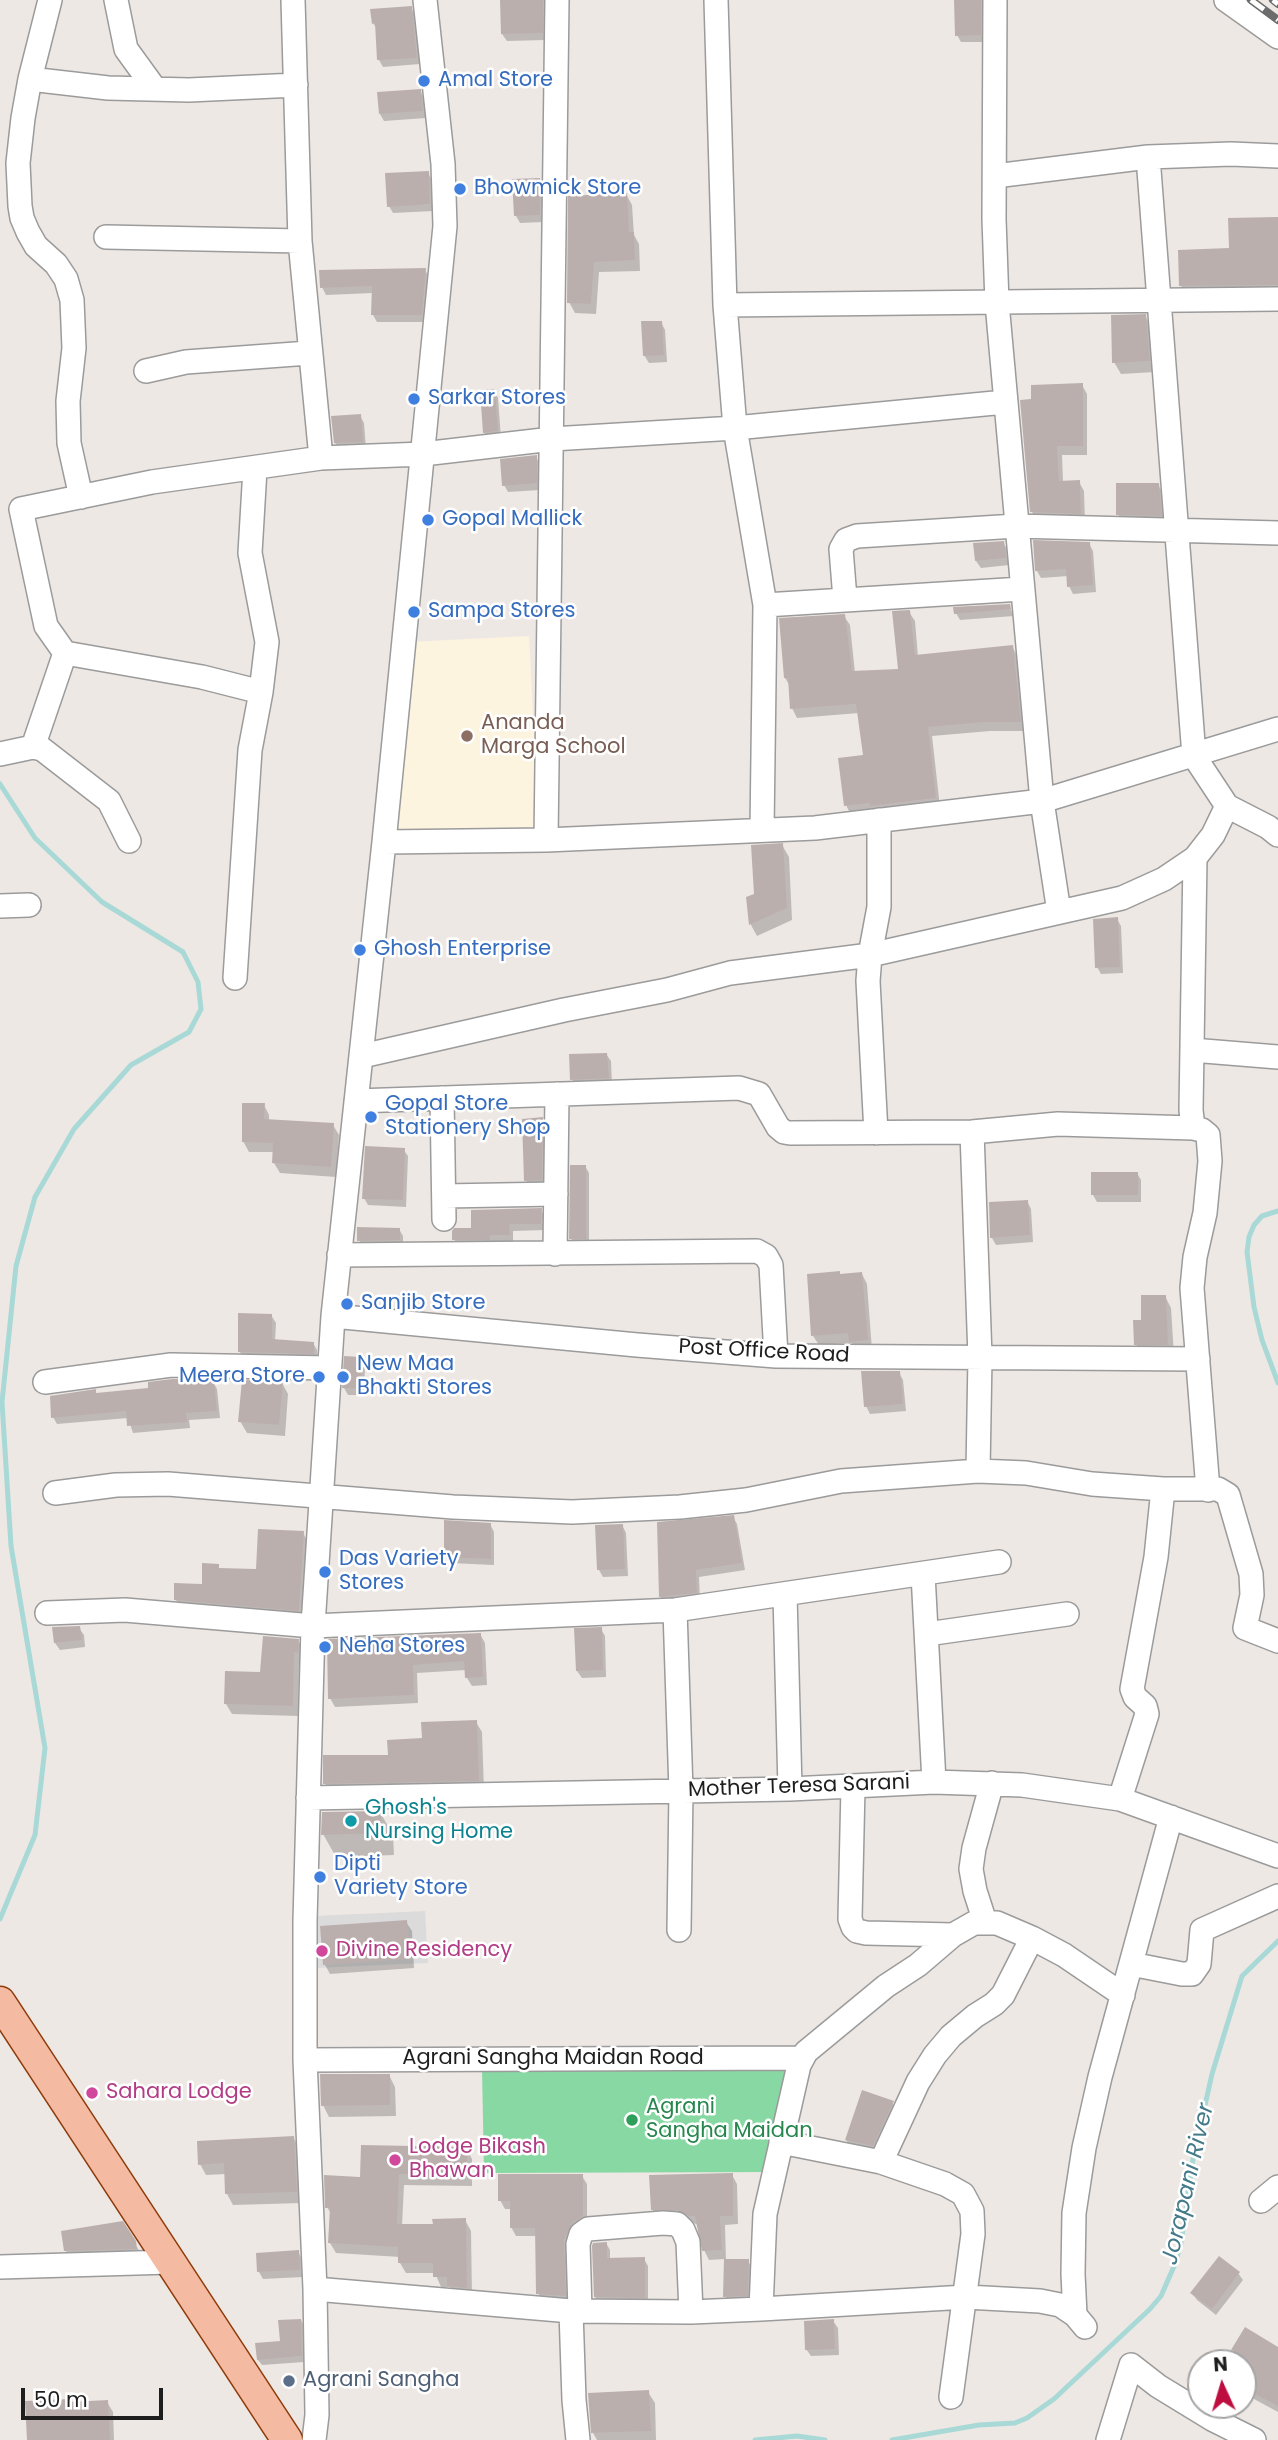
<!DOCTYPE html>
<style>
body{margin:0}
#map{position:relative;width:1278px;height:2440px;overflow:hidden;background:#eee8e4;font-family:Poppins,sans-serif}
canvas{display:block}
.north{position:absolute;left:1187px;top:2349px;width:70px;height:70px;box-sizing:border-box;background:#fff;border:2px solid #a5a5a5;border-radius:50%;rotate:356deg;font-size:19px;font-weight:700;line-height:28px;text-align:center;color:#1e1e1e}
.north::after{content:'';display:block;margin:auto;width:24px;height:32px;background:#be0e40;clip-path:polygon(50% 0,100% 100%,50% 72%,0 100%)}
.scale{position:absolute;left:21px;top:2388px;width:142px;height:32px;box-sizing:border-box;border:4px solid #1e1e1e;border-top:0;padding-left:9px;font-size:21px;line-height:24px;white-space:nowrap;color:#1e1e1e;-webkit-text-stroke:5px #fff;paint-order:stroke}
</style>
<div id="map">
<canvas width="1278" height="2440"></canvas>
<div class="north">N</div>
<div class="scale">50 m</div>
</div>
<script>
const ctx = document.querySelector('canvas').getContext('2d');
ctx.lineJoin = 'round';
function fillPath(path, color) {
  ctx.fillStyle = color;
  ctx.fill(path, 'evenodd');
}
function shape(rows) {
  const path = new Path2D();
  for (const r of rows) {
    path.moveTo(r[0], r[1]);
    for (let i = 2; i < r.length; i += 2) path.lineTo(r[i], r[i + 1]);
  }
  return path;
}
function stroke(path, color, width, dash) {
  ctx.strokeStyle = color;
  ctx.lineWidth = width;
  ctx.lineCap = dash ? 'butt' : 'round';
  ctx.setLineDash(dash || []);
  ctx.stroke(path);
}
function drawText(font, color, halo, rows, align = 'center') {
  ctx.font = font + ' Poppins,sans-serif';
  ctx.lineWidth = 5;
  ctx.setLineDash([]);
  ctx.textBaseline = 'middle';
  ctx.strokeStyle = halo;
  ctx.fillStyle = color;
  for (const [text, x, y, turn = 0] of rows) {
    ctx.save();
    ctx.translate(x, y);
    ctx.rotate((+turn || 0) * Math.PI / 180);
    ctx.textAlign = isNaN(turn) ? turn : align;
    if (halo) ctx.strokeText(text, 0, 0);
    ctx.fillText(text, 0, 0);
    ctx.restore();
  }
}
fillPath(shape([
 [425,1911,428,1963,316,1968,314,1916]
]), '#dcdbdb');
fillPath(shape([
 [529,636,539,830,393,831,408,642]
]), '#fdf4df');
fillPath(shape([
 [791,2064,770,2172,484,2173,482,2068]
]), '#87d8a2');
fillPath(shape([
 [502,0,547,0,546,40,507,41,502,34],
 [955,0,983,0,985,4,984,42,961,42,957,35],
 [411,8,415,15,420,64,383,67,379,60,377,29,373,23],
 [420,91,424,98,426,118,384,121,380,114],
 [428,173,432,180,433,211,393,213,389,206],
 [539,180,543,187,543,222,520,223,516,216],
 [626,194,632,205,634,235,639,244,640,271,599,272,596,314,575,313,569,302],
 [1278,220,1278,295,1187,296,1181,286,1230,249],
 [425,270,429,277,425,322,377,322,373,315,373,293,326,295,322,287],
 [1145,316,1152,328,1155,372,1121,374,1114,362],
 [661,322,665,330,667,362,649,363,644,355],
 [1082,385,1087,394,1087,455,1062,455,1063,482,1079,482,1084,491,1085,523,1037,521,1032,512,1033,401],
 [494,391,498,398,501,438,488,440,484,432],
 [360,416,364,423,366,449,340,450,335,443],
 [536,457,540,464,540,490,508,492,504,485],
 [1158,485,1165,496,1167,527,1125,526,1118,514],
 [1034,542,1089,544,1093,551,1096,592,1073,594,1069,586,1068,576,1041,578,1037,571],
 [1003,543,1008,550,1009,565,981,568,976,561],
 [1009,606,1014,616,960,620,956,613],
 [909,612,915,621,918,657,1012,646,1017,656,1025,731,990,731,932,736,940,807,851,815,846,805,865,756,859,713,797,718,792,708,790,686,785,678,844,616,850,625,855,673,900,671],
 [782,845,789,857,792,920,757,936,751,925,748,898,756,895],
 [1117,919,1121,926,1123,973,1101,974,1097,967],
 [606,1054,611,1061,612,1085,576,1086,572,1079],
 [264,1105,269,1115,269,1121,333,1125,339,1135,336,1177,280,1173,274,1163,275,1152,249,1152,243,1141],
 [542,1119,546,1126,545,1187,530,1187,526,1180],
 [403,1149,408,1156,406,1207,368,1205,364,1198],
 [585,1166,589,1173,589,1245,575,1245,571,1238],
 [1137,1173,1141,1180,1141,1202,1097,1202,1093,1195],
 [1027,1201,1031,1209,1033,1242,996,1245,992,1238],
 [541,1210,545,1217,545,1230,513,1231,513,1242,493,1242,493,1246,458,1247,454,1239,473,1230],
 [399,1229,403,1236,403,1247,363,1248,359,1240],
 [862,1274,867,1284,872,1350,856,1351,852,1343,819,1345,813,1336],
 [1165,1296,1171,1308,1174,1356,1142,1355,1136,1344,1143,1322],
 [271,1315,276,1323,275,1341,313,1343,317,1350,317,1360,244,1359,240,1352],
 [360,1359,365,1366,364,1395,348,1395,344,1388],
 [899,1373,903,1380,906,1411,870,1414,866,1406],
 [213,1382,217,1389,220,1418,189,1420,190,1428,133,1433,128,1418,57,1424,53,1417,97,1395],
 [282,1383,288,1394,285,1436,247,1433,240,1421],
 [733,1517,737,1524,745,1570,699,1577,700,1599,664,1603,660,1596],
 [490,1524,494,1532,494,1565,450,1563,446,1556],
 [622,1525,626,1533,628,1576,603,1577,599,1570],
 [303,1533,307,1540,302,1617,180,1607,176,1600,204,1585,218,1566,220,1570,258,1571],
 [79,1628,84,1635,85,1647,60,1650,55,1643],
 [601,1629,605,1636,606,1677,582,1678,577,1671],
 [480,1634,485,1643,487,1685,472,1686,467,1678,466,1670,417,1673,418,1703,335,1707,330,1698],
 [298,1640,304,1651,303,1663,299,1662,298,1716,232,1714,226,1704],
 [476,1722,482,1732,484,1791,330,1794,325,1783,423,1740],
 [380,1812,393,1835,394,1855,336,1857,323,1834],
 [406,1922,412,1931,414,1968,330,1974,325,1965,322,1928],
 [389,2075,395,2087,396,2116,329,2117,323,2105],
 [892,2103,899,2114,879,2157,853,2151,846,2140],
 [293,2137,300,2149,302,2203,233,2205,227,2194,226,2174,206,2175,200,2164],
 [466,2148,472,2159,472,2186,404,2185,402,2226,434,2225,465,2220,471,2231,472,2298,455,2297,450,2287,441,2287,435,2273,406,2273,400,2263,400,2257,336,2253,330,2243,331,2214,327,2207,362,2179],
 [732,2175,737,2184,738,2224,725,2225,726,2261,748,2261,752,2268,751,2302,729,2303,725,2296,725,2259,709,2260,704,2250,698,2225,685,2219,658,2219,652,2209],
 [582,2176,587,2184,587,2225,569,2304,543,2302,538,2293,537,2236,516,2236,511,2227,512,2209,505,2209,500,2200],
 [134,2242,141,2254,72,2262,66,2251],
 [606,2243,610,2250,610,2259,644,2259,648,2266,648,2304,600,2304,595,2297],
 [298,2252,302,2259,303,2277,263,2279,259,2272],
 [1238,2273,1243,2280,1216,2315,1197,2300,1192,2293],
 [301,2320,304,2326,304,2362,262,2365,258,2360,282,2343],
 [833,2321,838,2328,839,2355,811,2356,806,2349],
 [1278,2349,1278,2412,1243,2393,1243,2363,1229,2363],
 [648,2392,655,2403,656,2440,597,2440,593,2433],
 [107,2402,113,2412,114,2440,28,2440]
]), '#0003');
stroke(shape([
 [0,784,35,838,102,902,183,952,198,982,201,1009,189,1032,131,1065,74,1129,35,1197,16,1266,2,1402,11,1546,45,1748,35,1835,0,1919],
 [1278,1211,1262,1216,1254,1225,1249,1237,1247,1252,1254,1307,1262,1340,1278,1383],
 [755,2440,797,2436,825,2440],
 [892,2440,979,2425,1015,2423,1027,2418,1054,2399,1150,2309,1161,2296,1175,2264,1181,2243,1193,2159,1212,2074,1242,1976,1278,1941]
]), '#a8d9d6', 5);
fillPath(shape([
 [500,0,543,0,543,33,501,34],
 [954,0,981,0,981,35,955,36],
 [412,6,417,58,377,60,375,23,372,24,370,9],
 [421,89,423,111,379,114,377,92],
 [429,171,430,204,387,207,385,173],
 [540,178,540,215,514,216,512,179],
 [627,193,629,232,634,232,635,260,594,262,591,304,567,303,568,196],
 [1278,217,1278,285,1179,286,1178,250,1229,248,1228,218],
 [426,268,422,315,371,315,372,286,320,288,319,270],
 [1146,314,1150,361,1112,363,1111,315],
 [641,321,662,321,664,355,643,356],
 [1083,383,1083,446,1057,446,1059,481,1080,480,1081,514,1030,512,1020,400,1031,399,1031,385],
 [495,389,498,431,483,433,480,390],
 [361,414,363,442,334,443,331,416],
 [537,455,537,483,502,486,500,459],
 [1116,483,1159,483,1162,516,1116,515],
 [1033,540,1090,542,1093,585,1067,587,1066,569,1035,571],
 [1004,541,1006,558,975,561,973,543],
 [1010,604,1011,609,954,614,953,607],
 [910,610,915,655,1013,645,1021,722,984,722,928,727,936,798,870,806,870,803,844,806,838,758,863,755,856,704,790,709,788,678,784,678,779,618,845,614,852,671,898,669,892,611],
 [783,843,787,908,749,925,746,897,754,894,751,845],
 [1118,917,1120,967,1095,968,1093,919],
 [607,1053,609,1078,570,1080,569,1054],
 [242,1103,265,1103,264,1119,334,1123,331,1167,272,1163,273,1143,242,1142],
 [543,1117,542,1180,524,1181,522,1119],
 [365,1146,405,1148,403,1200,362,1199],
 [570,1165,586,1165,586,1239,569,1239],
 [1091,1172,1138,1172,1138,1195,1091,1195],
 [1028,1200,1030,1235,990,1238,989,1202],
 [542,1208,541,1224,509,1224,510,1235,490,1235,490,1240,452,1240,452,1231,454,1228,471,1228,471,1210],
 [357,1227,400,1228,400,1240,357,1241],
 [840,1271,840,1274,862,1272,868,1340,849,1342,848,1333,811,1336,807,1274],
 [1141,1295,1166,1295,1168,1345,1134,1345,1133,1320,1141,1320],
 [238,1313,272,1314,272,1339,314,1342,314,1354,238,1352],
 [344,1356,361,1357,361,1389,342,1388],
 [861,1371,900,1371,903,1404,864,1407],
 [172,1379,214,1380,217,1411,186,1413,187,1422,127,1426,126,1411,51,1418,50,1396,96,1389,96,1393,148,1388,148,1382],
 [242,1380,283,1381,279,1425,238,1422],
 [734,1515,742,1563,696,1570,697,1593,659,1597,657,1522],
 [444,1520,491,1523,491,1559,444,1557],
 [623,1524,625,1569,597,1570,595,1525],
 [258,1529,304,1531,299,1611,174,1600,174,1583,202,1584,202,1563,219,1564,219,1568,256,1569],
 [80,1626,82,1640,54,1643,52,1627],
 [602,1627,603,1670,576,1671,574,1628],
 [481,1633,483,1677,465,1678,464,1661,413,1665,414,1695,328,1699,327,1639],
 [263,1636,299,1639,298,1653,294,1652,293,1706,224,1704,225,1671,260,1672],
 [477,1720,479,1781,323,1784,323,1755,388,1755,387,1740,422,1738,421,1722],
 [381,1811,382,1833,321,1835,322,1812],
 [407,1920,410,1959,323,1965,320,1926],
 [320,2074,390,2074,390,2105,321,2106],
 [862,2090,894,2101,873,2146,845,2140],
 [294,2136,297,2192,225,2194,224,2163,198,2165,197,2141],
 [361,2145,467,2147,467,2176,399,2174,397,2224,433,2224,432,2219,466,2218,467,2288,447,2286,447,2277,433,2277,433,2263,398,2263,398,2247,328,2243,330,2208,325,2208,324,2175,360,2177],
 [733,2173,733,2216,720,2216,722,2250,702,2251,695,2216,689,2216,678,2210,651,2210,649,2175],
 [498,2174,583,2174,583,2216,572,2223,564,2240,566,2296,536,2294,535,2228,510,2228,510,2201,498,2201],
 [123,2221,136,2241,137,2249,64,2251,61,2231],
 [607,2242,607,2258,645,2257,645,2298,594,2297,592,2246,593,2243],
 [299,2250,300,2270,257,2272,256,2253],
 [1219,2256,1240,2272,1212,2309,1190,2293],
 [724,2259,749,2259,748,2296,723,2297],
 [301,2319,302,2356,257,2360,255,2343,280,2341,278,2320],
 [834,2319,835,2349,805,2350,804,2321],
 [1245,2327,1278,2347,1278,2406,1243,2388,1243,2363,1227,2363,1234,2351,1231,2350],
 [649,2390,651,2431,591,2433,588,2393],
 [69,2399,69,2402,108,2400,110,2440,27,2440,25,2401]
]), '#bbafae');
const minor = shape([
 [50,0,30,79,23,118,18,163,20,206,22,218,28,232,36,246,56,264,66,279,72,300,74,348,68,401,69,443,81,497],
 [116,0,126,49,155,89],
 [293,0,300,241,321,458],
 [716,0,725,305,735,428,765,605,762,830],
 [995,0,994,219,997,303,1042,801,1059,912],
 [1226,0,1278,37],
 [30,79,108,88,189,90,296,85],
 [1148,157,1194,756,1227,806,1268,827,1278,835],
 [995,176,1148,157,1231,154,1278,156],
 [106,237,300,241],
 [725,305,1278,299],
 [146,371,186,362,309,353],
 [845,599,841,549,846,540,857,536,1016,526,1278,533],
 [765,605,1022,589],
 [261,692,202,677,65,653,46,626,21,509,152,482,321,458,423,454,552,439,735,428,1005,402],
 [33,747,65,653],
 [0,754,33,747,42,749,109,801,129,841],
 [546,840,557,0],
 [384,842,546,840,815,828,1042,801,1278,729],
 [0,906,29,905],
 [235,978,250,750,261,692,267,642,250,553,255,469],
 [1192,1050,1278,1057],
 [362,1056,564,1010,667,990,730,973,870,955,1122,898,1164,879,1195,858],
 [442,1098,444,1219],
 [356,1101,739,1088,759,1094,778,1127,784,1132,790,1133,972,1132,1058,1124,1193,1128],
 [972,1132,980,1357,978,1471],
 [876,1133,868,981,870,955,879,907,879,820],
 [444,1196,556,1194],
 [555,1254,557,1094],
 [339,1255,757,1251,766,1256,771,1265,776,1356],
 [333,1316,637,1345,776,1356,1198,1359],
 [45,1382,171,1365,329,1368],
 [1208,1490,1192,1288,1195,1257,1205,1213,1210,1161,1208,1135,1202,1130,1193,1128,1191,1110,1195,858,1213,835,1227,806],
 [55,1493,116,1485,168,1484,453,1507,572,1512,680,1507,746,1500,841,1481,978,1471,1026,1473,1092,1484,1163,1489,1218,1489,1228,1495,1251,1574,1252,1595,1245,1628,1278,1641],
 [923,1574,934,1782],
 [785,1594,790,1789],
 [675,1610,681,1791,679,1930],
 [47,1613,125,1610,313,1626,675,1610,999,1562],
 [927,1634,1067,1614],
 [853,1787,850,1919,853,1927,857,1931,866,1933,953,1935],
 [308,1798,790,1789,934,1782,1022,1785,1120,1799,1278,1856],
 [1120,1799,1147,1714,1145,1706,1135,1697,1132,1689,1156,1557,1163,1489],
 [985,1922,975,1891,971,1869,974,1848,992,1783],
 [1131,1964,1182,1974,1192,1974,1199,1964,1202,1930,1278,1896],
 [305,2060,801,2058],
 [781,2142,881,2162,945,2184,963,2194,972,2211,973,2234,951,2397],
 [881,2162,918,2082,935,2055,951,2036,975,2016,994,2004,1003,1995,1032,1938],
 [1261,2201,1278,2187],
 [0,2267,170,2262],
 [315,2289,571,2311,691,2312,761,2309,966,2297,1040,2301,1060,2305,1075,2315,1085,2327],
 [761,2309,765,2214,799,2065,806,2052,886,1986,918,1965,953,1935,974,1923,997,1923,1032,1938,1064,1955,1123,1995],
 [571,2311,574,2400,578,2440],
 [580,2311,578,2244,581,2234,588,2229,663,2223,677,2224,683,2230,688,2242,691,2312],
 [1075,2315,1073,2274,1074,2213,1084,2148,1100,2077,1171,1817],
 [314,2440,317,2415,315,2289,305,2060,305,1921,313,1626,333,1316,384,842,445,226,443,164,425,0],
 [1108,2440,1131,2365,1158,2386,1212,2419,1254,2440]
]);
const major = shape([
 [0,2002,287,2440]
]);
stroke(minor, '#9b9b9b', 26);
stroke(major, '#8d3c0a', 33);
stroke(minor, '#fff', 23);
stroke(major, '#f5baa2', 30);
const rail = shape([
 [1251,0,1278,20],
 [1273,0,1278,4]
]);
stroke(rail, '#6c6c6c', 8);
stroke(rail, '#fff', 5, [16]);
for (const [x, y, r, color] of [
 [424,81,7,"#3f7fe0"],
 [460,189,7,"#3f7fe0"],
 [414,399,7,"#3f7fe0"],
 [428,520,7,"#3f7fe0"],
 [414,612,7,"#3f7fe0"],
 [467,736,7,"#8d6e63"],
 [360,950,7,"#3f7fe0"],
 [371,1117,7,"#3f7fe0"],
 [347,1304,7,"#3f7fe0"],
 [319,1377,7,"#3f7fe0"],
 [343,1377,7,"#3f7fe0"],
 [325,1572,7,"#3f7fe0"],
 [325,1647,7,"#3f7fe0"],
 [351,1821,7,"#0f9aa8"],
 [320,1877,7,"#3f7fe0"],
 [322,1951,7,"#d1479c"],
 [92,2093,7,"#d1479c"],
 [632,2120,7,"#2e9e5b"],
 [395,2160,7,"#d1479c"],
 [289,2381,7,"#5c6f8a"]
]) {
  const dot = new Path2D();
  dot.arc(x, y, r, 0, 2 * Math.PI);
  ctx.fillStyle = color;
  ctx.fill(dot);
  stroke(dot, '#fff', 2.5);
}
drawText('21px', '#366cbe', '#fff', [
 ["Amal Store",438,81],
 ["Bhowmick Store",474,189],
 ["Sarkar Stores",428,399],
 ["Gopal Mallick",442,520],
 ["Sampa Stores",428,612],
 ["Ghosh Enterprise",374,950],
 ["Gopal Store",385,1105],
 ["Stationery Shop",385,1129],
 ["Sanjib Store",361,1304],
 ["New Maa",357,1365],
 ["Bhakti Stores",357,1389],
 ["Meera Store",305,1377,"right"],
 ["Das Variety",339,1560],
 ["Stores",339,1584],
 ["Neha Stores",339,1647],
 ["Dipti",334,1865],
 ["Variety Store",334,1889]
], 'left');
drawText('21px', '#785e54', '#fff', [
 ["Ananda",481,724],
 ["Marga School",481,748]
], 'left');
drawText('21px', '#1e1e1e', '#fff', [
 ["Post Office Road",764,1352,3],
 ["Mother Teresa Sarani",799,1787,-2],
 ["Agrani Sangha Maidan Road",553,2059]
]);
drawText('21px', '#0d838f', '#fff', [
 ["Ghosh's",365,1809],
 ["Nursing Home",365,1833]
], 'left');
drawText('21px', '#b23c85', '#fff', [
 ["Divine Residency",336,1951],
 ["Sahara Lodge",106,2093],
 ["Lodge Bikash",409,2148],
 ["Bhawan",409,2172]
], 'left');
drawText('21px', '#27864d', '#fff', [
 ["Agrani",646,2108],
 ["Sangha Maidan",646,2132]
], 'left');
drawText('21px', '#4e5e75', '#fff', [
 ["Agrani Sangha",303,2381]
], 'left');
drawText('italic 23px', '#447a89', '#fff', [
 ["Jorapani River",1189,2184,-77]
]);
</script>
